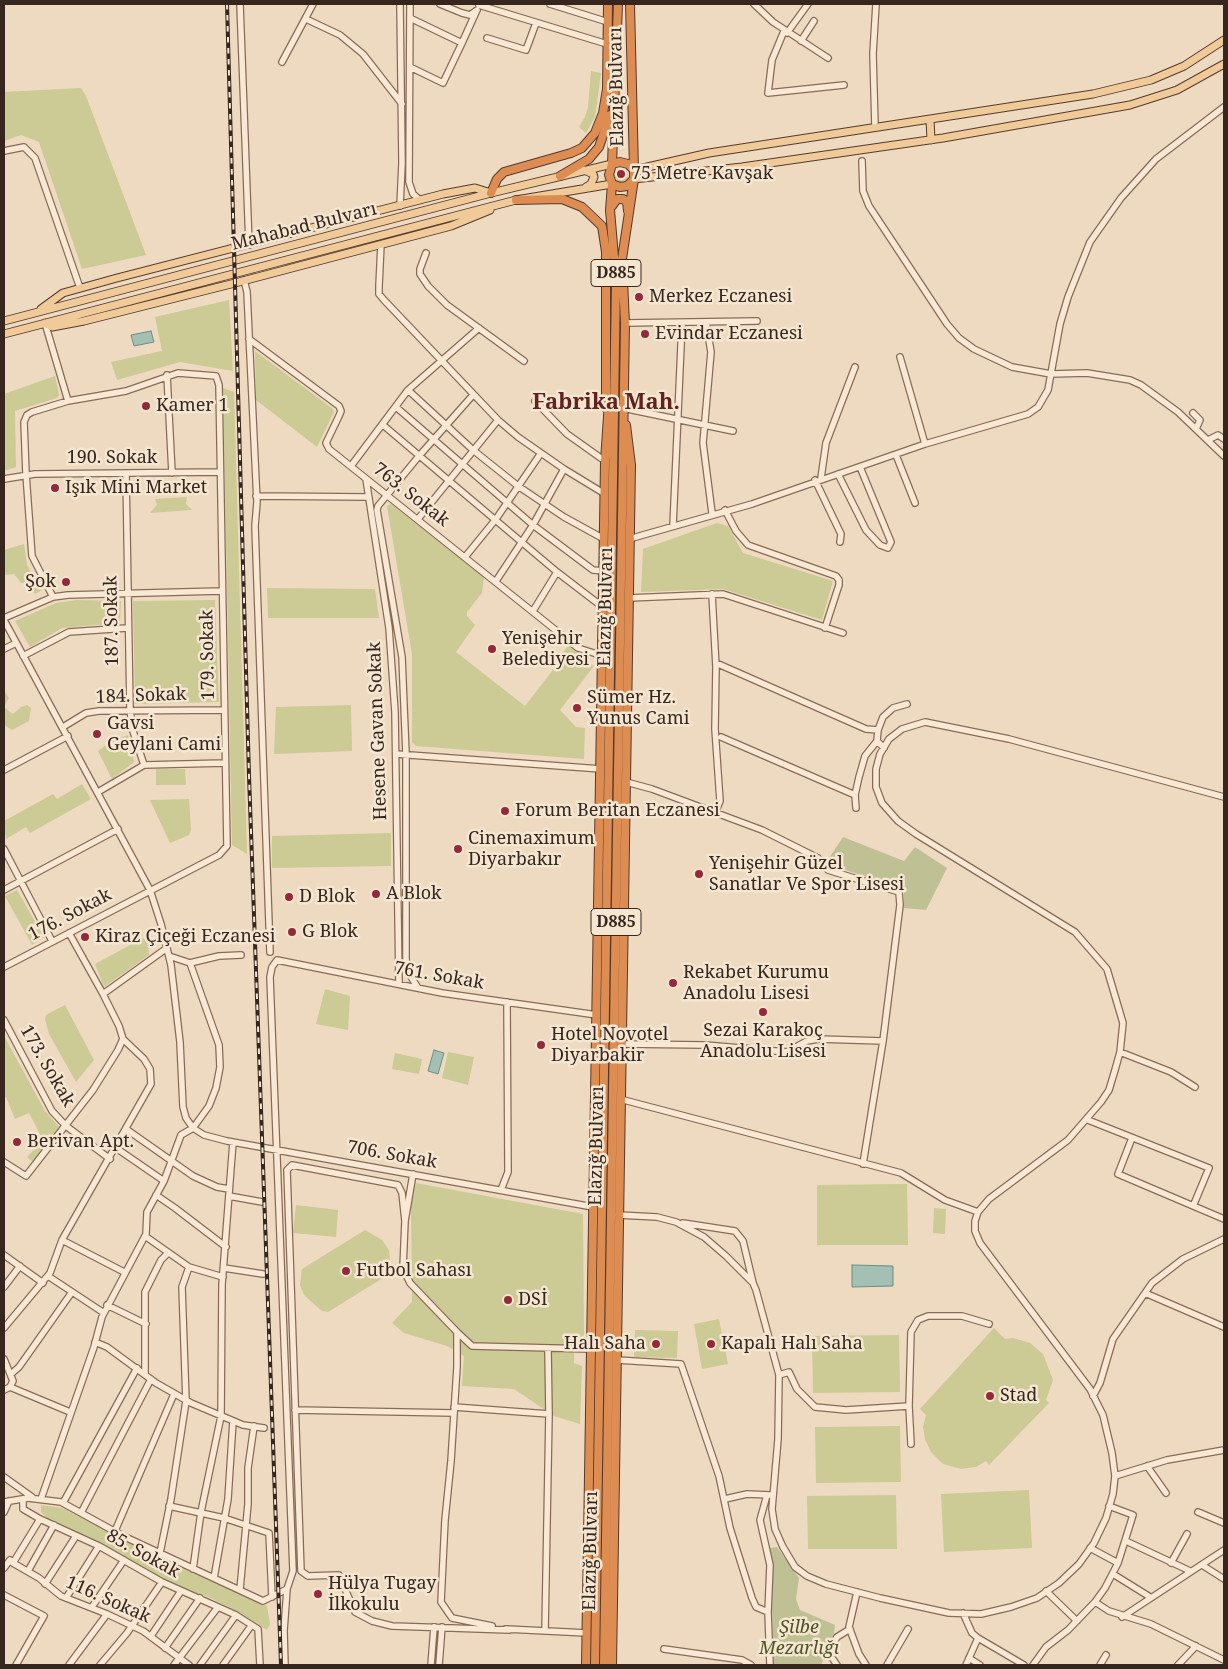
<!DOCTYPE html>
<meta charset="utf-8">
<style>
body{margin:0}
#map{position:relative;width:1228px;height:1669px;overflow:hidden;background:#eedac1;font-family:"Noto Serif",serif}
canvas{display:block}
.frame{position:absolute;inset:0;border:5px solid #37261d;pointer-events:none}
</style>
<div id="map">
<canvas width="1228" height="1669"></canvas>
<div class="frame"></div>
</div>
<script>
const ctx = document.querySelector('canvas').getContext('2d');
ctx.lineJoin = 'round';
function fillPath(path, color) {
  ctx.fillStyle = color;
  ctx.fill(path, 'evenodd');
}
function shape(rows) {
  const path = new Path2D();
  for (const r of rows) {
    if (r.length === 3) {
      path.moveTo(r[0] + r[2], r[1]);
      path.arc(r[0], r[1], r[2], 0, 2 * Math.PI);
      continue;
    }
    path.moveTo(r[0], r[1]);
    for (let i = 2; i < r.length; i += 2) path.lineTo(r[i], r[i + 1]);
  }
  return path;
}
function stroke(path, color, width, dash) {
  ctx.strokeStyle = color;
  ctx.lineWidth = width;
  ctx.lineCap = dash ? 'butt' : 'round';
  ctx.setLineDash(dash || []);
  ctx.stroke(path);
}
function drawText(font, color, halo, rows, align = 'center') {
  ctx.font = font + ' "Noto Serif",serif';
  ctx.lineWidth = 5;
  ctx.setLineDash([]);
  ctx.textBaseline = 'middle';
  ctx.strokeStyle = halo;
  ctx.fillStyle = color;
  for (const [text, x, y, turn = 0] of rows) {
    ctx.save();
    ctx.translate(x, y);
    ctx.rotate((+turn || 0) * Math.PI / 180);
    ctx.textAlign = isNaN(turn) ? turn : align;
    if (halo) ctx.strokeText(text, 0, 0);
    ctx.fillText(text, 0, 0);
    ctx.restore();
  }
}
fillPath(shape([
 [591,71,601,73,595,117,586,133,579,127,585,117,588,107],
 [81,88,86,96,146,255,82,269,39,142,21,135,4,141,4,92],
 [621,175,7],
 [229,300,233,371,180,362,117,380,111,362,162,351,155,317],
 [255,351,333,409,334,412,317,447,256,400],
 [55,376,59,395,57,398,15,411,16,467,4,471,4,394],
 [223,388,234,392,247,854,232,845],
 [187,497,186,504,192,510,150,513,157,505,155,499],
 [391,504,484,577,482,593,467,612,467,616,475,625,456,652,525,706,559,662,557,660,569,645,594,666,560,710,576,727,585,728,584,759,416,746,412,742,412,654,387,506],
 [717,523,728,526,743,553,833,581,822,620,723,589,641,592,643,549],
 [24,544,27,565,42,590,35,594,26,583,21,583,14,574,5,575,4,569,4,550],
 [267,588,375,589,379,618,268,618],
 [77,600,121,601,120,623,62,628,30,647,15,621,56,603],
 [215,600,219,702,135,704,133,601],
 [4,691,9,698,4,707,13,714,21,707,27,705,31,708,29,721,12,730,4,725],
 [351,705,352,751,274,754,276,707],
 [128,735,134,762,112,779,98,751,112,741],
 [156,769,185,769,186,785,156,785],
 [82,784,91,799,30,833,26,827,6,839,4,821,53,794,57,799],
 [189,799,191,830,189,835,170,843,150,800],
 [391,833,391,866,272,868,272,836],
 [17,890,44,937,32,945,5,896],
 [143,938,148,942,149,955,104,987,95,964],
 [325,989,350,996,348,1030,316,1024],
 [65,1005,94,1060,76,1082,49,1034,45,1019,46,1015],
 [4,1036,45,1111,60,1128,33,1162,27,1157,43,1140,29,1113,15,1119,6,1097,4,1098],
 [448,1052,474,1057,468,1085,442,1078],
 [395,1053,422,1059,419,1074,392,1069],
 [416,1183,583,1214,584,1335,574,1340,574,1363,582,1366,580,1424,554,1416,514,1389,462,1386,464,1356,447,1346,404,1333,392,1323,412,1302,411,1205],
 [907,1184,908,1245,817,1245,817,1185],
 [296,1205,338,1210,336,1237,293,1233],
 [934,1208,946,1209,945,1234,933,1233],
 [365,1230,382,1240,389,1250,391,1273,328,1312,322,1311,304,1295,300,1285,302,1269],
 [719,1319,728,1364,702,1369,694,1324],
 [994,1328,1005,1339,1013,1338,1030,1343,1043,1354,1053,1380,1046,1400,1049,1403,989,1465,986,1461,976,1467,961,1469,943,1464,931,1452,925,1439,923,1427,926,1415,920,1409],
 [635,1330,678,1331,677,1358,634,1357],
 [899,1335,900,1392,813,1393,812,1336],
 [900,1426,901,1482,816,1483,815,1427],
 [1029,1490,1032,1548,944,1552,941,1494],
 [896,1495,897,1549,808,1549,807,1496],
 [41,1505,62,1508,168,1562,267,1606,270,1624,267,1630,237,1611,206,1596,183,1589,47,1518,41,1512]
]), '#ccca95');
fillPath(shape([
 [843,837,904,861,915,847,947,868,926,910,904,908,904,890,834,866,829,858],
 [777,1547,799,1578,796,1599,800,1610,835,1625,834,1634,821,1665,774,1665,770,1548]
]), '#c0c095');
const water = shape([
 [151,331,154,342,134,346,131,335,151,331],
 [434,1050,444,1053,438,1074,428,1071,434,1050],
 [852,1265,893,1266,893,1286,852,1287,852,1265]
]);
fillPath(water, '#a4c0b4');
stroke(water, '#6b8e80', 1);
const minor = shape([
 [240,4,249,245],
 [410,4,409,182,413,194,420,200],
 [440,4,462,13,470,15,477,10],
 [550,4,608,22],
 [754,4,773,22,828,58],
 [479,5,607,44],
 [410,18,462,43,476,12],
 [306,19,340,35,363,54,402,104],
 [784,31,772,60,768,93,844,85],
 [787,33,808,4],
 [487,38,526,50,536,23],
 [801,41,814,21],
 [282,62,313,4],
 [410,67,443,83,462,43],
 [875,127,873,54,876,4],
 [4,151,24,147,35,158,80,288],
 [862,161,863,191,869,206,947,324,959,338,974,349,1012,367,1051,374,1087,373,1130,380,1141,385,1178,412,1224,456],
 [400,206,402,163,400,4],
 [381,244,379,286,379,294,384,300,498,420,518,437,564,469,605,494],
 [426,253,420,269,420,274,428,286,447,305,524,361],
 [244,280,247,292,257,502,255,526,270,952],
 [706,322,711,352,703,443,712,513],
 [45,323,68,401],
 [625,323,757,321],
 [249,339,339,406,341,411,339,416,326,443,329,449,578,648,603,656],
 [900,357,925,444],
 [167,375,172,473],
 [408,390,473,450,518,486,564,517,604,539],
 [535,401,567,434,605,461],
 [396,407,533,525,593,570,604,571],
 [623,408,733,431],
 [1193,413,1200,420,1196,429],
 [383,425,557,572,604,608],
 [1208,440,1218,435,1224,439],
 [896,455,915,503],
 [351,466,408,390,479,328],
 [126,474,130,710,133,731,144,765],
 [838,474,866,530,880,545,888,548,891,542,860,467],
 [821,478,826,443,855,367],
 [4,479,35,474,220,472],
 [366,479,389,628,395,712,399,984],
 [815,480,841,534,840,542],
 [256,496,367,497],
 [725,510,736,531,748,545,836,576,839,580,839,585,825,628],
 [418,519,498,420],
 [673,526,682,323],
 [629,539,752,504,925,444,1028,414,1038,407,1048,390,1060,324,1068,297,1090,242,1121,198,1156,159,1224,107],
 [465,557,496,519,541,453],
 [496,581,533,525,564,469],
 [712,594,716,667,715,729,720,801,715,813],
 [629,598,723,594,843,633],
 [533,611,557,572],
 [4,618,53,597,68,595,221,591],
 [4,620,150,890,161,924,171,965,180,1042,183,1107,186,1118,193,1128,204,1135,227,1141,593,1207],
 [4,649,16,643],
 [23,656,69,632,127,628],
 [716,663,866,729,878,730],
 [63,727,86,713,99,711,224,710],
 [721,737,855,795],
 [884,748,877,741,878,730,883,717,893,708,907,704],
 [396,754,601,769],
 [4,770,68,736],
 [626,782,652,789,762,830,818,858,828,870,899,892,900,905,883,1041,863,1164],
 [98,792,144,765,225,763],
 [856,808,855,795,859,777,865,756,877,741],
 [4,849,52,941],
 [4,890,118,829],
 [169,956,190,963,219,956,241,955],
 [4,967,219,855,227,846,219,385,216,376,178,373,126,391,68,401,32,412,27,415,24,422,26,474,32,556,53,597],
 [418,988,408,972,406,959,406,754,402,657,377,510,378,506,419,456,473,395],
 [103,994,167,948],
 [4,1020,52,1111,66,1126,110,1159],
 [621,1044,705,1045,787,1052,807,1041,818,1039,883,1041],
 [1120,1052,1171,1072,1195,1087],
 [620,1099,901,1173,945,1200,978,1212],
 [1088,1120,1209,1168,1194,1204],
 [126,1129,193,1176,217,1187,229,1189],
 [1132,1138,1118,1174,1224,1219],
 [116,1148,164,1181],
 [4,1162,26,1176,93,1090,118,1050,123,1039,119,1026,103,994,69,933],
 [413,1174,405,1221,403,1268,410,1283,457,1332,472,1346,591,1349],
 [501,1190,508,1172,507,1002],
 [156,1195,175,1208,226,1247],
 [229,1196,262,1202],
 [618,1215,657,1217,676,1222,704,1237,726,1256,753,1283,756,1290,779,1375,789,1372,797,1389,815,1407,846,1410,909,1406,911,1332,918,1320,928,1316,962,1316,989,1324],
 [405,1221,402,1193,398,1185,292,1165,287,1170,301,1571,308,1576,339,1575,355,1612,372,1621,392,1626,509,1630],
 [683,1223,735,1231,743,1241,753,1283],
 [145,1236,189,1267,223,1277],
 [62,1240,124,1272],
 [4,1255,43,1283],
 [224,1268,263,1274],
 [48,1276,104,1313],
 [4,1287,20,1266],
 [1145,1293,1224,1327],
 [107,1305,146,1324],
 [4,1328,50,1273,62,1240,151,1084,150,1069,144,1059,123,1039],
 [457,1332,457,1367,451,1461,445,1520,441,1602,452,1618,492,1626],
 [95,1342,107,1347,156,1383,191,1403,243,1425,264,1428],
 [4,1359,13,1381,10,1387,4,1390],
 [617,1360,681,1364,719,1476,730,1528,752,1598,756,1607,768,1612],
 [11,1374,19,1367,72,1292],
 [145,1374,145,1292,161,1260,168,1253],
 [779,1375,778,1439,772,1509,775,1529,783,1547,795,1567,807,1576,826,1584,880,1598,949,1613,981,1614,1011,1607,1037,1598,1059,1583,1079,1564,1094,1543,1106,1518,1113,1494,1115,1476,1112,1453,1103,1415,1090,1389,980,1243,975,1231,975,1221,978,1212,989,1199,1068,1140,1101,1102,1109,1090,1115,1070,1120,1052,1123,1023,1107,969,1075,932,916,834,898,821,882,803,876,787,876,769,880,754,889,739,902,729,925,722,1009,739,1224,797],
 [10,1387,70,1412],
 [1093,1396,1100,1383,1113,1339,1152,1283,1183,1259,1224,1239],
 [909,1406,911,1444],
 [454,1407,549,1414],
 [295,1410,454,1413],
 [1147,1466,1166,1493],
 [1115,1476,1167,1460,1224,1450],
 [4,1477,32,1497],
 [767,1495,760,1520,770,1565,768,1612,770,1665],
 [23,1499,23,1509,40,1519,99,1546,162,1582,236,1615,258,1629,260,1665],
 [41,1499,94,1347,102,1317,146,1234,147,1212,164,1181,181,1135,193,1128,209,1106,216,1088,220,1067,219,1045,190,963],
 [725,1499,747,1494,770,1495],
 [4,1502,28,1498,61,1502,123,1536,263,1601,287,1589,293,1571,270,977,272,967,277,960,442,993,597,1015],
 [63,1503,137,1368],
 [169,1506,224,1518,269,1533,272,1597],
 [4,1512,9,1501],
 [1198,1512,1224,1523],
 [81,1513,151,1379],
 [115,1531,174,1394],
 [1126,1541,1190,1571],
 [1090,1548,1118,1563],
 [160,1553,171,1499,186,1401,182,1287,189,1267],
 [13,1563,39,1578,61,1596,107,1614,143,1631,189,1665],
 [1171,1563,1187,1534],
 [1202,1565,1224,1579],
 [4,1568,10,1560,13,1563,40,1519],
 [193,1569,201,1512,221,1416,222,1285,233,1142],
 [28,1571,54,1525],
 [1113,1574,1150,1597],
 [214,1578,228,1499,233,1421],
 [45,1584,76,1536],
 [240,1589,248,1504,248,1468,254,1426],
 [1046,1591,1077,1621],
 [857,1592,849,1627,859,1654,866,1665],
 [4,1595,44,1616,16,1665],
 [66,1598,99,1546],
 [1095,1602,1109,1611,1151,1624,1224,1660],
 [92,1607,124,1560],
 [963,1613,972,1633,978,1638,1024,1665],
 [1122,1617,1224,1550],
 [506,1629,587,1633],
 [545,1631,549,1414,548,1349],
 [151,1636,181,1591],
 [165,1648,200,1598],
 [664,1649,742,1660,751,1665],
 [969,1658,980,1665],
 [69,1665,107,1614],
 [100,1665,127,1633,162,1582],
 [174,1665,218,1607],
 [200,1665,236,1615],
 [223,1665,251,1626],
 [285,1665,284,1631,287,1589],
 [431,1665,434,1627],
 [439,1665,442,1627],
 [837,1665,828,1652,837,1637,850,1629],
 [887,1665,908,1629],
 [966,1665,978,1638],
 [1033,1665,1046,1647,1068,1630,1095,1602,1105,1588,1118,1563,1133,1515,1109,1506],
 [1100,1665,1106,1655],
 [1178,1665,1196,1646]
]);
const major = shape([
 [930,119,931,140],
 [584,170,593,174,594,177,591,184,586,187],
 [634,170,709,153,1093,94,1151,80,1184,66,1224,40],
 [634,179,742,167,943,138,1130,105,1177,90,1224,64],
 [41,309,63,293,117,278,443,194,475,188,491,193],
 [4,321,491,193,612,164],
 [45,323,52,327,84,321,235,283,451,226,490,210],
 [4,334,516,200,612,184]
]);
const highway = shape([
 [630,4,634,170],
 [612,164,620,162,628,164,634,170,634,179,627,186,620,187,612,184,609,175,612,164,618,4],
 [560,176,589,159,599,147,610,115],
 [491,193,497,179,504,172,571,153,582,148,595,133,603,113,607,89,608,4],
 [516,200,562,199,582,207,602,226,606,252,606,408],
 [612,206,617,199,623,199,627,202,628,211],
 [586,1665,605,461,609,401],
 [595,1665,616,280,610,210,612,184],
 [604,1665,625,323,622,259,634,179],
 [612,1665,631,465,626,425]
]);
stroke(minor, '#876b59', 8);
stroke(major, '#553a2d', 9);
stroke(highway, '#553a2d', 10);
stroke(minor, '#f9e9d4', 5.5);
stroke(major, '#f1ca99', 7);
stroke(highway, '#dd8d52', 8);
const rail = shape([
 [227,4,249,776,281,1665]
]);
stroke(rail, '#37261d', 4);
stroke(rail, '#f5e6d1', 2, [5.5]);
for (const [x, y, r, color] of [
 [621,174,5,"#962939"],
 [639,297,5,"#962939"],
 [645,334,5,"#962939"],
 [146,406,5,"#962939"],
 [55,488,5,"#962939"],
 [66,582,5,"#962939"],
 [492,649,5,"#962939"],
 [577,708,5,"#962939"],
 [97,734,5,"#962939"],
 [505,811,5,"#962939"],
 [458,849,5,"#962939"],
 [699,874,5,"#962939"],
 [376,894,5,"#962939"],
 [289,897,5,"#962939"],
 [292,932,5,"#962939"],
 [85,937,5,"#962939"],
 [673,983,5,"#962939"],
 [763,1012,5,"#962939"],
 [541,1045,5,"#962939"],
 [17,1142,5,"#962939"],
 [346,1271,5,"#962939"],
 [508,1300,5,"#962939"],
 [656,1344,5,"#962939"],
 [711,1344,5,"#962939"],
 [990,1396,5,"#962939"],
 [318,1594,5,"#962939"]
]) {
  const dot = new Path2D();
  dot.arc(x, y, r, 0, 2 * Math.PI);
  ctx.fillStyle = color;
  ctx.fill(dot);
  stroke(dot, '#f5e6d1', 2);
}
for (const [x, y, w] of [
 [616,273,50],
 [616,922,50]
]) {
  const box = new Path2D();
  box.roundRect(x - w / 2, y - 13.5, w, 27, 4);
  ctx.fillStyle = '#f5e6d1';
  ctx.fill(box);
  stroke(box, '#37261d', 1);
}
drawText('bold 16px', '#37261d', null, [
 ["D885",616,273],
 ["D885",616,922]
]);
drawText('18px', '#37261d', '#f5e6d1', [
 ["Elazığ Bulvarı",617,87,-91],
 ["Mahabad Bulvarı",304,227,-14],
 ["190. Sokak",112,458],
 ["763. Sokak",411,495,38],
 ["Elazığ Bulvarı",606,607,-89],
 ["187. Sokak",112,621,-91],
 ["179. Sokak",208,655,-91],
 ["184. Sokak",141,696,-2],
 ["Hesene Gavan Sokak",378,731,-92],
 ["176. Sokak",70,915,-28],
 ["761. Sokak",439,976,10],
 ["173. Sokak",47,1066,60],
 ["Elazığ Bulvarı",597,1146,-89],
 ["706. Sokak",392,1155,10],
 ["Elazığ Bulvarı",591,1551,-89],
 ["85. Sokak",143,1554,29],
 ["116. Sokak",108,1600,24]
]);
drawText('18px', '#37261d', '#f5e6d1', [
 ["75 Metre Kavşak",631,174],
 ["Merkez Eczanesi",649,297],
 ["Evindar Eczanesi",655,334],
 ["Kamer 1",156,406],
 ["Işık Mini Market",65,488],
 ["Şok",56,582,"right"],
 ["Yenişehir",502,639],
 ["Belediyesi",502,660],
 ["Sümer Hz.",587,698],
 ["Yunus Cami",587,719],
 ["Gavsi",107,724],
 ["Geylani Cami",107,745],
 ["Forum Beritan Eczanesi",515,811],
 ["Cinemaximum",468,839],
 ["Diyarbakır",468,860],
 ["Yenişehir Güzel",709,864],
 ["Sanatlar Ve Spor Lisesi",709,885],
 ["A Blok",386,894],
 ["D Blok",299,897],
 ["G Blok",302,932],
 ["Kiraz Çiçeği Eczanesi",95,937],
 ["Rekabet Kurumu",683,973],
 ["Anadolu Lisesi",683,994],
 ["Sezai Karakoç",763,1031,"center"],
 ["Anadolu Lisesi",763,1052,"center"],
 ["Hotel Novotel",551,1035],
 ["Diyarbakir",551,1056],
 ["Berivan Apt.",27,1142],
 ["Futbol Sahası",356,1271],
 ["DSİ",518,1300],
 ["Halı Saha",646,1344,"right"],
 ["Kapalı Halı Saha",721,1344],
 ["Stad",1000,1396],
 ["Hülya Tugay",328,1584],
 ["İlkokulu",328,1605]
], 'left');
drawText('italic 18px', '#4e5324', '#f5e6d1', [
 ["Şilbe",799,1628],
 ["Mezarlığı",799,1649]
]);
drawText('bold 22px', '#63221d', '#f5e6d1', [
 ["Fabrika Mah.",606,403]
]);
</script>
